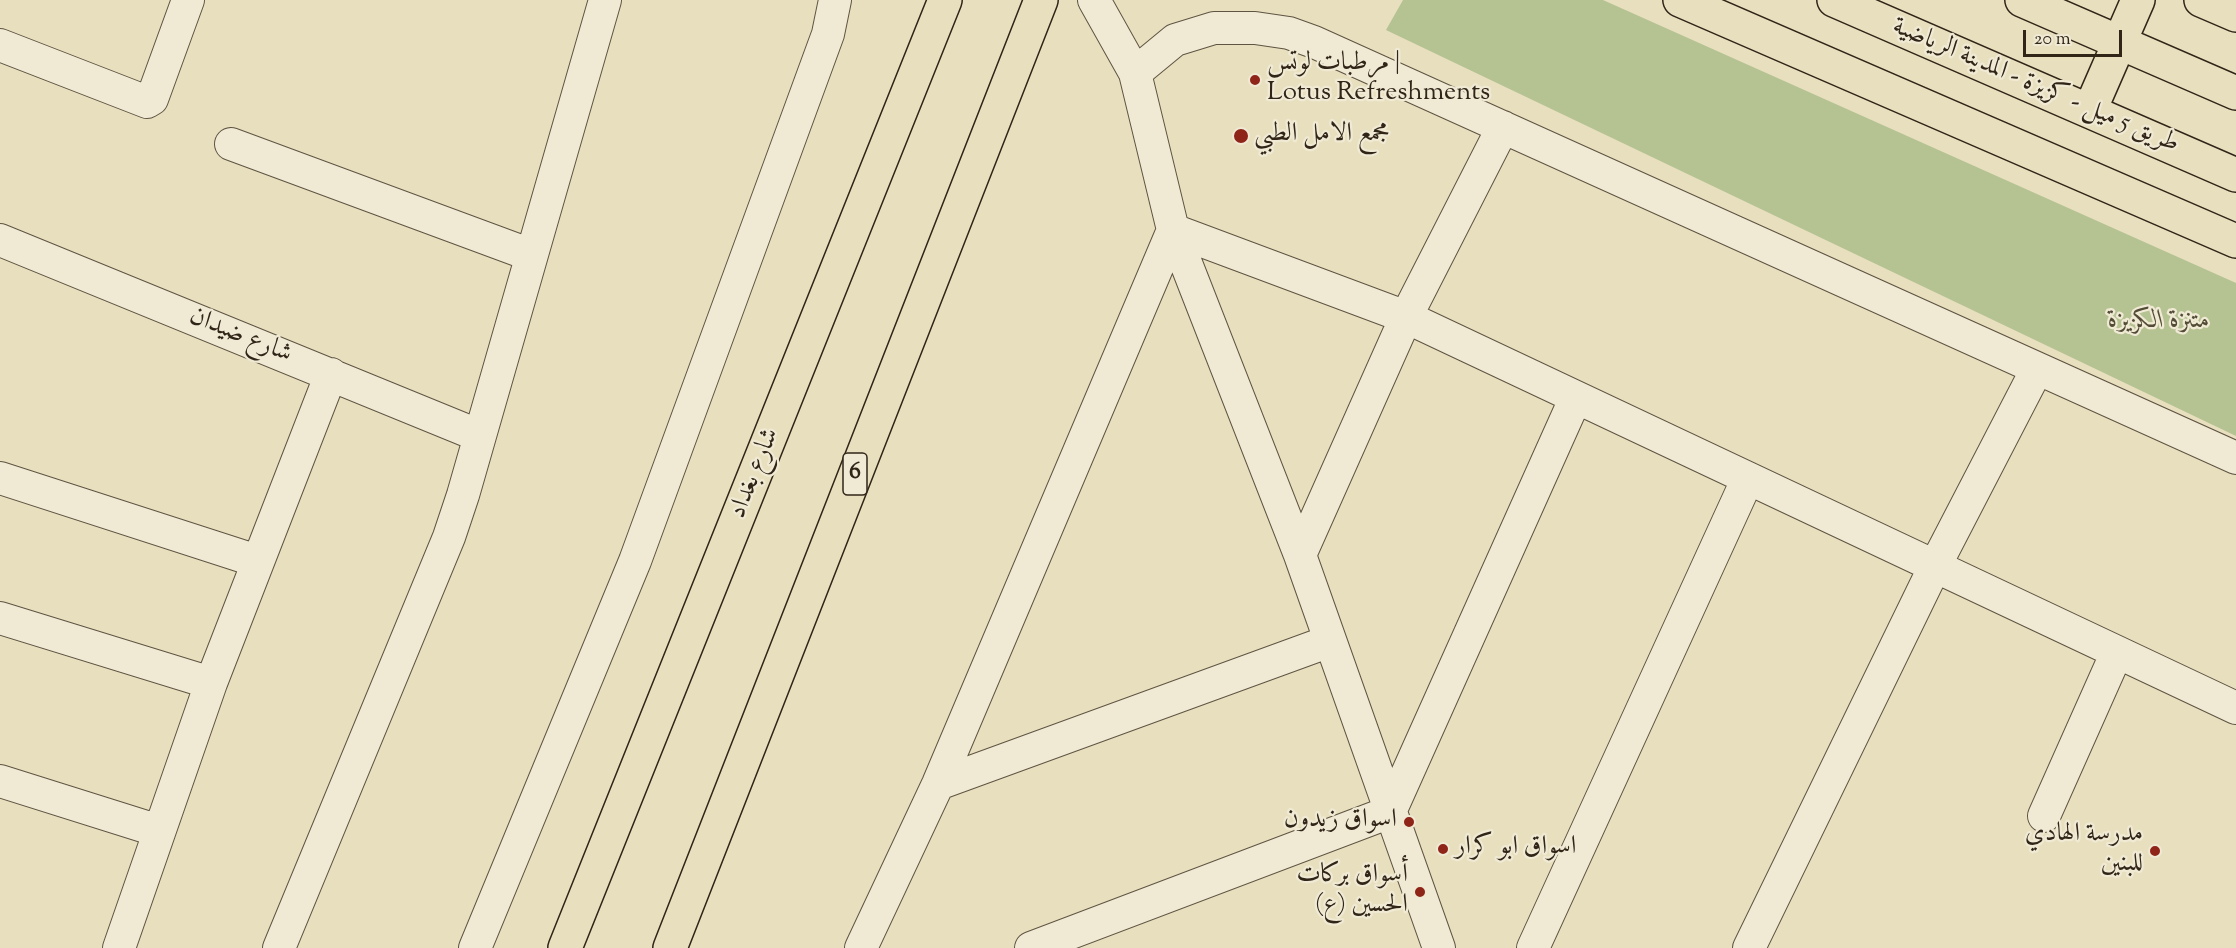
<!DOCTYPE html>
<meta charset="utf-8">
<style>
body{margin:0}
#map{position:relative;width:2236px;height:948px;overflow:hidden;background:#e8dfbe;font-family:"Sorts Mill Goudy",serif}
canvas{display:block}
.scale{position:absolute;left:2023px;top:30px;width:99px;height:27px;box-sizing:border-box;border:3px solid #312518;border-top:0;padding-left:8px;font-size:18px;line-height:21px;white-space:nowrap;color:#312518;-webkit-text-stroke:4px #f0ead5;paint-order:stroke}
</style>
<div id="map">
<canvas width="2236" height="948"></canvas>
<div class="scale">20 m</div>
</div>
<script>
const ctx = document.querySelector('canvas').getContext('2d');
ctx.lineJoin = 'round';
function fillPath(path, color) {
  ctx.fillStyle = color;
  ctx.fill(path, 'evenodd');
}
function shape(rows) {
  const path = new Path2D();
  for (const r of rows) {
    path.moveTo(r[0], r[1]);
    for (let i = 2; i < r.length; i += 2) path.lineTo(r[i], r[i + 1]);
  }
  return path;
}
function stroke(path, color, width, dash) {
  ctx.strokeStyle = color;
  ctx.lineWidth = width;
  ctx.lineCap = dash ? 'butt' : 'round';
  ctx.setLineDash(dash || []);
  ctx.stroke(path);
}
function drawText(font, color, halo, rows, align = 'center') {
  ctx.font = font + ' "Sorts Mill Goudy",Amiri,serif';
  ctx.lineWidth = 4.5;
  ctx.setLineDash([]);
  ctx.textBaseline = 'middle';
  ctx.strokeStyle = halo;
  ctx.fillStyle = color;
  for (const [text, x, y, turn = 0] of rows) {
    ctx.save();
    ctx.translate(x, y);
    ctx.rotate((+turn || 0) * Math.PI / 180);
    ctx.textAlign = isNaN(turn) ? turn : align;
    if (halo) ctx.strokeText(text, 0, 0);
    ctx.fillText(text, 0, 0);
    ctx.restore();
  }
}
fillPath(shape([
 [1403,0,1603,0,2236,283,2236,436,1386,30]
]), '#b5c292');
const minor = shape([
 [1094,0,1135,73],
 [0,45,147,102,152,99,188,0],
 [231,144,531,255],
 [1173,230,1406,317,2236,708],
 [1173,230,1300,555,1439,948],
 [0,240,480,436],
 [0,478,257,561],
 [1300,555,1406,317,1503,127],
 [0,618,211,683],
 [0,781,159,831],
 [938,784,1330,641],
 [2044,816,2117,652],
 [119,948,211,683,331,374],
 [279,948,449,537,463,495,605,0],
 [475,948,635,561,828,34,835,0],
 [861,948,938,784,1173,230,1135,73,1175,40,1214,28,1255,28,1289,33,1314,42,2236,458],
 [1031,948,1390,812,1576,397],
 [1533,948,1748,478],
 [1749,948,1935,566,2037,369]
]);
const major = shape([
 [1680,0,2236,241],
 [1834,0,2236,175],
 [2022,0,2236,93],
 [2201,0,2236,15],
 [2090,110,2138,0]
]);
const highway = shape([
 [565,948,945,0],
 [670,948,1041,0]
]);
stroke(minor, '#5f5442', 34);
stroke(major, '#312518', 36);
stroke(highway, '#312518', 36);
stroke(minor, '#f0ead5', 32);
stroke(major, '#e8dfbe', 33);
stroke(highway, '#e8dfbe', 33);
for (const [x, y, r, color] of [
 [1255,80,6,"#8f2418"],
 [1241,136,8,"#8f2418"],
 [1409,822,6,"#8f2418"],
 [1443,849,6,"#8f2418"],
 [2155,851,6,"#8f2418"],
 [1420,892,6,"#8f2418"]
]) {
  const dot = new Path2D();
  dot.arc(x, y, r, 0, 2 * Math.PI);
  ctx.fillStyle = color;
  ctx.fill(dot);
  stroke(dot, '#f0ead5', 2);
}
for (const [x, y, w] of [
 [855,474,24]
]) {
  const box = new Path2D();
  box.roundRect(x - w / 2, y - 21, w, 42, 4.5);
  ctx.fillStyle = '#f0ead5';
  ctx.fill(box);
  stroke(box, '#312518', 1.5);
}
drawText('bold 24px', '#312518', null, [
 ["6",855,474]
]);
drawText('26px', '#312518', '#f0ead5', [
 ["مرطبات لوتس |",1267,65],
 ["Lotus Refreshments",1267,95],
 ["مجمع الامل الطبي",1254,136],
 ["اسواق زيدون",1397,822,"right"],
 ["مدرسة الهادي",2143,836,"right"],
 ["للبنين",2143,866,"right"],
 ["اسواق ابو كرار",1455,849],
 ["أسواق بركات",1408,877,"right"],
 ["الحسين (ع)",1408,907,"right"]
], 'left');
drawText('26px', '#312518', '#f0ead5', [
 ["طريق 5 ميل - كزيزة - المدينة الرياضية",2035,87,23],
 ["شارع ضيدان",240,337,22],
 ["شارع بغداد",756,474,-68]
]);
drawText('italic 26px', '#524c36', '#f0ead5', [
 ["متنزة الكزيزة",2159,323]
]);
</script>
